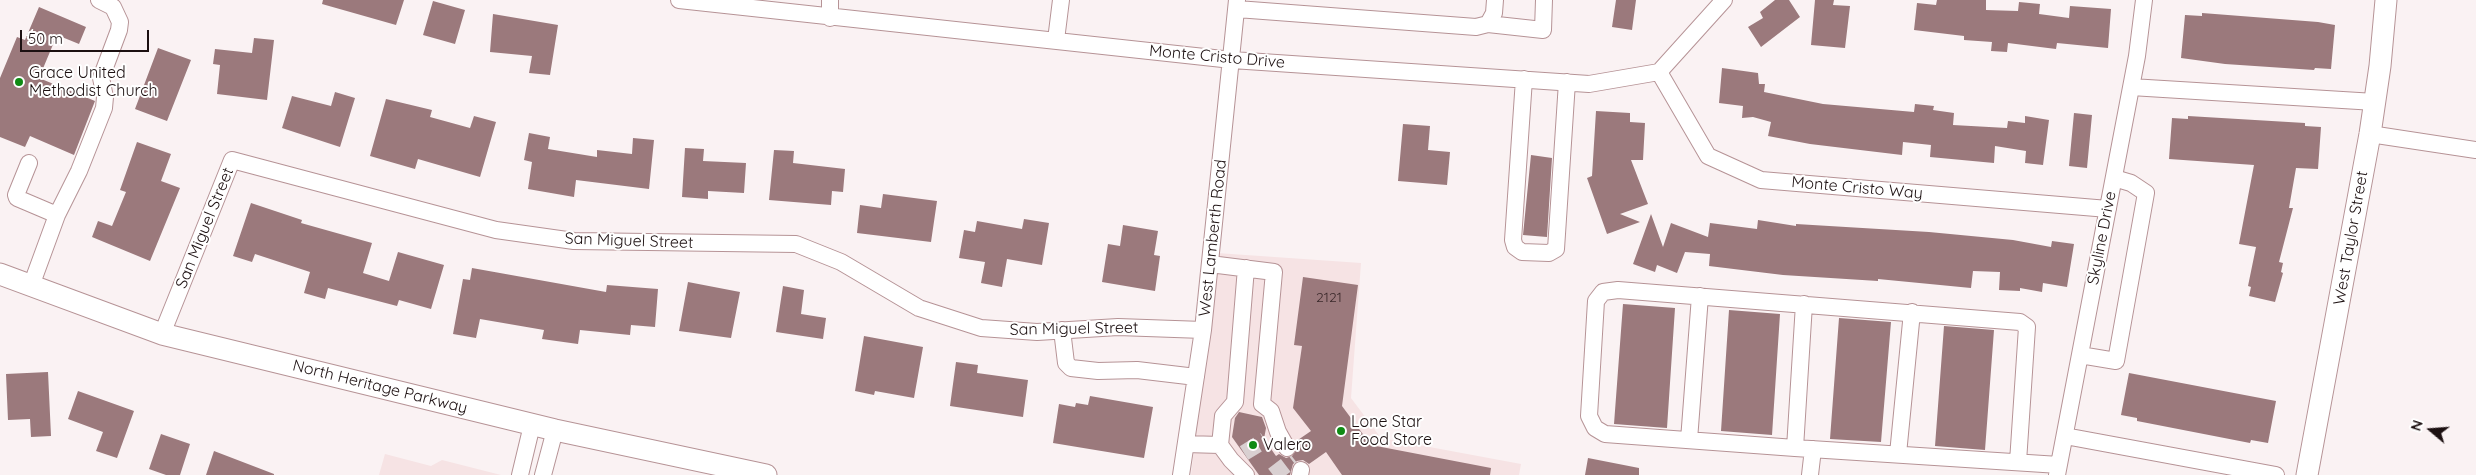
<!DOCTYPE html>
<style>
body{margin:0}
#map{position:relative;width:2476px;height:475px;overflow:hidden;background:#faf2f3;font-family:Quicksand,sans-serif}
canvas{display:block}
.north{position:absolute;left:2406px;top:405px;width:50px;height:50px;-webkit-text-stroke:4px #fff;paint-order:stroke;rotate:288deg;font-size:14px;font-weight:700;line-height:20px;text-align:center;color:#1c1011}
.north::after{content:'';display:block;margin:auto;width:18px;height:22px;background:#1c1011;clip-path:polygon(50% 0,100% 100%,50% 72%,0 100%)}
.scale{position:absolute;left:20px;top:30px;width:129px;height:22px;box-sizing:border-box;border:2px solid #1c1011;border-top:0;padding-left:6px;font-size:15px;line-height:18px;white-space:nowrap;color:#1c1011;-webkit-text-stroke:4px #fff;paint-order:stroke}
</style>
<div id="map">
<canvas width="2476" height="475"></canvas>
<div class="north">N</div>
<div class="scale">50 m</div>
</div>
<script>
const ctx = document.querySelector('canvas').getContext('2d');
ctx.lineJoin = 'round';
function fillPath(path, color) {
  ctx.fillStyle = color;
  ctx.fill(path, 'evenodd');
}
function shape(rows) {
  const path = new Path2D();
  for (const r of rows) {
    path.moveTo(r[0], r[1]);
    for (let i = 2; i < r.length; i += 2) path.lineTo(r[i], r[i + 1]);
  }
  return path;
}
function stroke(path, color, width, dash) {
  ctx.strokeStyle = color;
  ctx.lineWidth = width;
  ctx.lineCap = dash ? 'butt' : 'round';
  ctx.setLineDash(dash || []);
  ctx.stroke(path);
}
function drawText(font, color, halo, rows, align = 'center') {
  ctx.font = font + ' Quicksand,sans-serif';
  ctx.lineWidth = 4;
  ctx.setLineDash([]);
  ctx.textBaseline = 'middle';
  ctx.strokeStyle = halo;
  ctx.fillStyle = color;
  for (const [text, x, y, turn = 0] of rows) {
    ctx.save();
    ctx.translate(x, y);
    ctx.rotate((+turn || 0) * Math.PI / 180);
    ctx.textAlign = isNaN(turn) ? turn : align;
    if (halo) ctx.strokeText(text, 0, 0);
    ctx.fillText(text, 0, 0);
    ctx.restore();
  }
}
fillPath(shape([
 [1217,253,1361,263,1351,398,1381,438,1521,464,1519,475,1191,475],
 [385,454,431,466,442,460,501,475,379,475]
]), '#f6e3e4');
fillPath(shape([
 [323,0,404,0,396,25,322,4],
 [1616,0,1636,0,1632,30,1612,27],
 [1775,0,1789,0,1800,17,1761,47,1748,27,1763,18,1760,12],
 [1815,0,1834,0,1833,5,1850,6,1845,48,1811,45],
 [1937,0,1986,0,1986,10,2018,11,2019,2,2040,4,2039,14,2069,18,2070,6,2111,9,2108,48,2057,43,2056,49,2008,43,2007,52,1991,51,1992,42,1964,40,1964,36,1914,30,1917,3,1936,5],
 [433,1,465,10,455,44,423,35],
 [39,7,86,27,79,44,57,35,39,78,95,101,74,155,30,136,25,147,0,137,0,78,17,37,25,40],
 [2202,13,2318,22,2335,25,2331,69,2315,68,2314,70,2225,64,2181,58,2185,15,2202,16],
 [493,14,558,25,550,75,529,73,532,56,490,52],
 [254,38,274,40,267,100,217,94,220,65,213,64,215,49,252,53],
 [158,48,191,60,167,121,135,109],
 [1722,68,1758,73,1759,84,1765,84,1764,92,1823,104,1914,112,1915,104,1934,106,1933,110,1954,113,1953,125,2007,128,2008,121,2025,123,2025,116,2049,120,2043,165,2025,163,2026,151,1995,146,1994,163,1930,157,1931,145,1903,142,1902,155,1810,144,1768,136,1771,122,1753,117,1742,118,1743,106,1719,103],
 [335,92,355,98,340,147,282,128,292,96,331,106],
 [386,99,432,110,430,117,470,128,474,116,496,122,480,177,418,159,415,169,370,156],
 [1596,111,1630,113,1630,122,1645,123,1643,160,1631,160,1648,204,1620,214,1640,222,1607,234,1587,178,1592,176],
 [2074,113,2092,115,2087,168,2069,166],
 [2188,116,2305,123,2305,126,2321,127,2318,169,2296,168,2289,208,2293,208,2279,262,2283,263,2281,272,2283,273,2275,302,2249,296,2251,287,2248,286,2256,247,2239,244,2254,165,2169,159,2172,118,2188,119],
 [1403,124,1430,126,1428,150,1450,152,1447,185,1398,181],
 [529,133,550,137,548,149,597,157,597,150,632,154,633,138,654,140,649,189,576,180,574,197,528,189,532,162,524,160],
 [137,142,171,154,161,181,180,188,150,261,92,237,98,221,112,226,126,192,120,190],
 [685,148,704,149,703,161,746,163,744,193,708,191,708,199,682,197],
 [774,150,794,151,793,163,845,169,843,192,832,191,831,205,769,200],
 [1531,155,1552,158,1547,237,1523,235],
 [883,194,937,201,931,242,857,233,860,205,881,208],
 [251,203,302,220,301,223,372,243,363,273,389,281,398,252,444,265,431,309,399,300,397,306,328,288,325,299,304,293,310,272,255,254,252,262,233,256],
 [1651,214,1663,247,1671,223,1708,237,1710,223,1757,229,1758,220,1796,226,1796,224,1929,232,2013,240,2051,247,2052,241,2074,244,2067,287,2043,283,2042,292,2020,288,2020,291,1999,290,2000,272,1973,271,1971,288,1878,279,1878,281,1783,275,1709,266,1710,254,1685,252,1677,273,1657,265,1655,272,1633,264],
 [1024,219,1049,223,1042,265,1007,259,1002,287,981,283,985,262,959,258,964,230,975,232,977,221,1022,229],
 [1123,225,1158,231,1154,255,1160,256,1155,291,1102,282,1108,244,1120,246],
 [472,268,606,292,607,285,658,289,655,327,631,325,630,335,580,330,578,344,542,339,544,330,480,319,476,338,453,334,463,279,470,280],
 [1303,277,1358,285,1342,406,1371,445,1491,468,1490,475,1342,475,1326,452,1309,464,1303,460,1297,461,1293,464,1290,475,1259,475,1232,437,1235,418,1239,412,1262,417,1266,428,1264,439,1276,456,1279,454,1286,458,1292,456,1297,449,1295,442,1311,431,1293,408,1302,346,1294,345],
 [688,282,740,292,731,338,679,331],
 [783,286,804,290,801,314,826,318,823,339,776,332],
 [1623,304,1675,308,1667,428,1614,424],
 [1729,310,1780,314,1772,435,1721,431],
 [1839,318,1891,322,1881,442,1830,439],
 [1944,326,1994,330,1985,450,1935,446],
 [864,336,923,347,914,398,875,391,874,395,855,391],
 [956,362,978,365,977,373,1028,380,1023,417,950,406],
 [48,372,51,436,31,437,30,419,8,420,6,374],
 [2129,373,2276,401,2268,443,2251,440,2250,443,2137,421,2137,418,2121,415],
 [78,391,134,411,117,458,96,451,103,432,68,419],
 [1090,396,1153,407,1144,458,1053,443,1059,404,1075,407,1076,403,1088,405],
 [161,434,190,444,180,475,166,475,149,469],
 [214,451,274,474,274,475,206,475],
 [1588,458,1639,468,1639,475,1585,475]
]), '#9b797c');
stroke(shape([
 [1244,453,1265,440],
 [1273,475,1294,459]
]), '#d9d0d1', 16, [16, 8]);
const minor = shape([
 [679,0,1232,60,1589,84,1659,72,1724,0],
 [1237,9,1476,27,1488,24,1494,13,1495,0],
 [830,18,830,0],
 [1488,24,1543,30,1544,0],
 [1056,40,1061,0],
 [1659,72,1708,156,1761,180,2108,209],
 [1524,79,1513,240,1515,247,1522,252,1549,253,1556,249,1567,82],
 [2131,87,2375,102],
 [2370,134,2476,150],
 [29,163,16,195,17,198,57,215],
 [1210,264,1274,272,1262,404,1271,411,1278,432,1287,448],
 [31,286,57,215,79,171,104,108,105,97,101,78,119,30,120,22,113,7,99,0],
 [1062,330,1066,363,1071,368,1098,371,1137,370,1196,377],
 [162,334,232,160,496,230,574,241,796,244,841,262,919,308,981,328,1037,332,1118,327,1203,330],
 [2080,355,2116,361,2146,193,2131,183,2114,178],
 [2065,436,2276,475],
 [1689,440,1700,296],
 [1186,444,1220,445],
 [1795,448,1804,304],
 [1898,454,1912,312],
 [2018,462,2027,327,2020,322,1618,290,1603,292,1596,301,1589,416,1595,428,1605,434,1795,448,2059,465],
 [520,475,532,425],
 [543,475,555,430],
 [1181,475,1203,330,1237,0],
 [1246,475,1231,460,1220,445,1223,416,1235,402,1246,268],
 [1300,475,1301,470],
 [1810,475,1813,449],
 [2057,475,2137,56,2144,0]
]);
const major = shape([
 [0,274,162,334,555,430,766,475],
 [2307,475,2370,134,2380,66,2386,0]
]);
stroke(minor, '#b69396', 18);
stroke(major, '#b69396', 23);
stroke(minor, '#fff', 16);
stroke(major, '#fff', 21);
for (const [x, y, r, color] of [
 [19,82,5,"#0f8b14"],
 [1341,431,5,"#0f8b14"],
 [1253,445,5,"#0f8b14"]
]) {
  const dot = new Path2D();
  dot.arc(x, y, r, 0, 2 * Math.PI);
  ctx.fillStyle = color;
  ctx.fill(dot);
  stroke(dot, '#fff', 2);
}
drawText('14px', '#3c2a2c', null, [
 ["2121",1329,298]
]);
drawText('16px', '#1c1011', '#fff', [
 ["Monte Cristo Drive",1217,57,5],
 ["Monte Cristo Way",1857,188,5],
 ["San Miguel Street",205,228,-68],
 ["West Lamberth Road",1213,238,-84],
 ["Skyline Drive",2102,238,-79],
 ["West Taylor Street",2351,238,-80],
 ["San Miguel Street",629,241,2],
 ["San Miguel Street",1074,329,-1],
 ["North Heritage Parkway",380,387,14]
]);
drawText('16px', '#1c1011', '#fff', [
 ["Grace United",29,73],
 ["Methodist Church",29,91],
 ["Lone Star",1351,422],
 ["Food Store",1351,440],
 ["Valero",1263,445]
], 'left');
</script>
